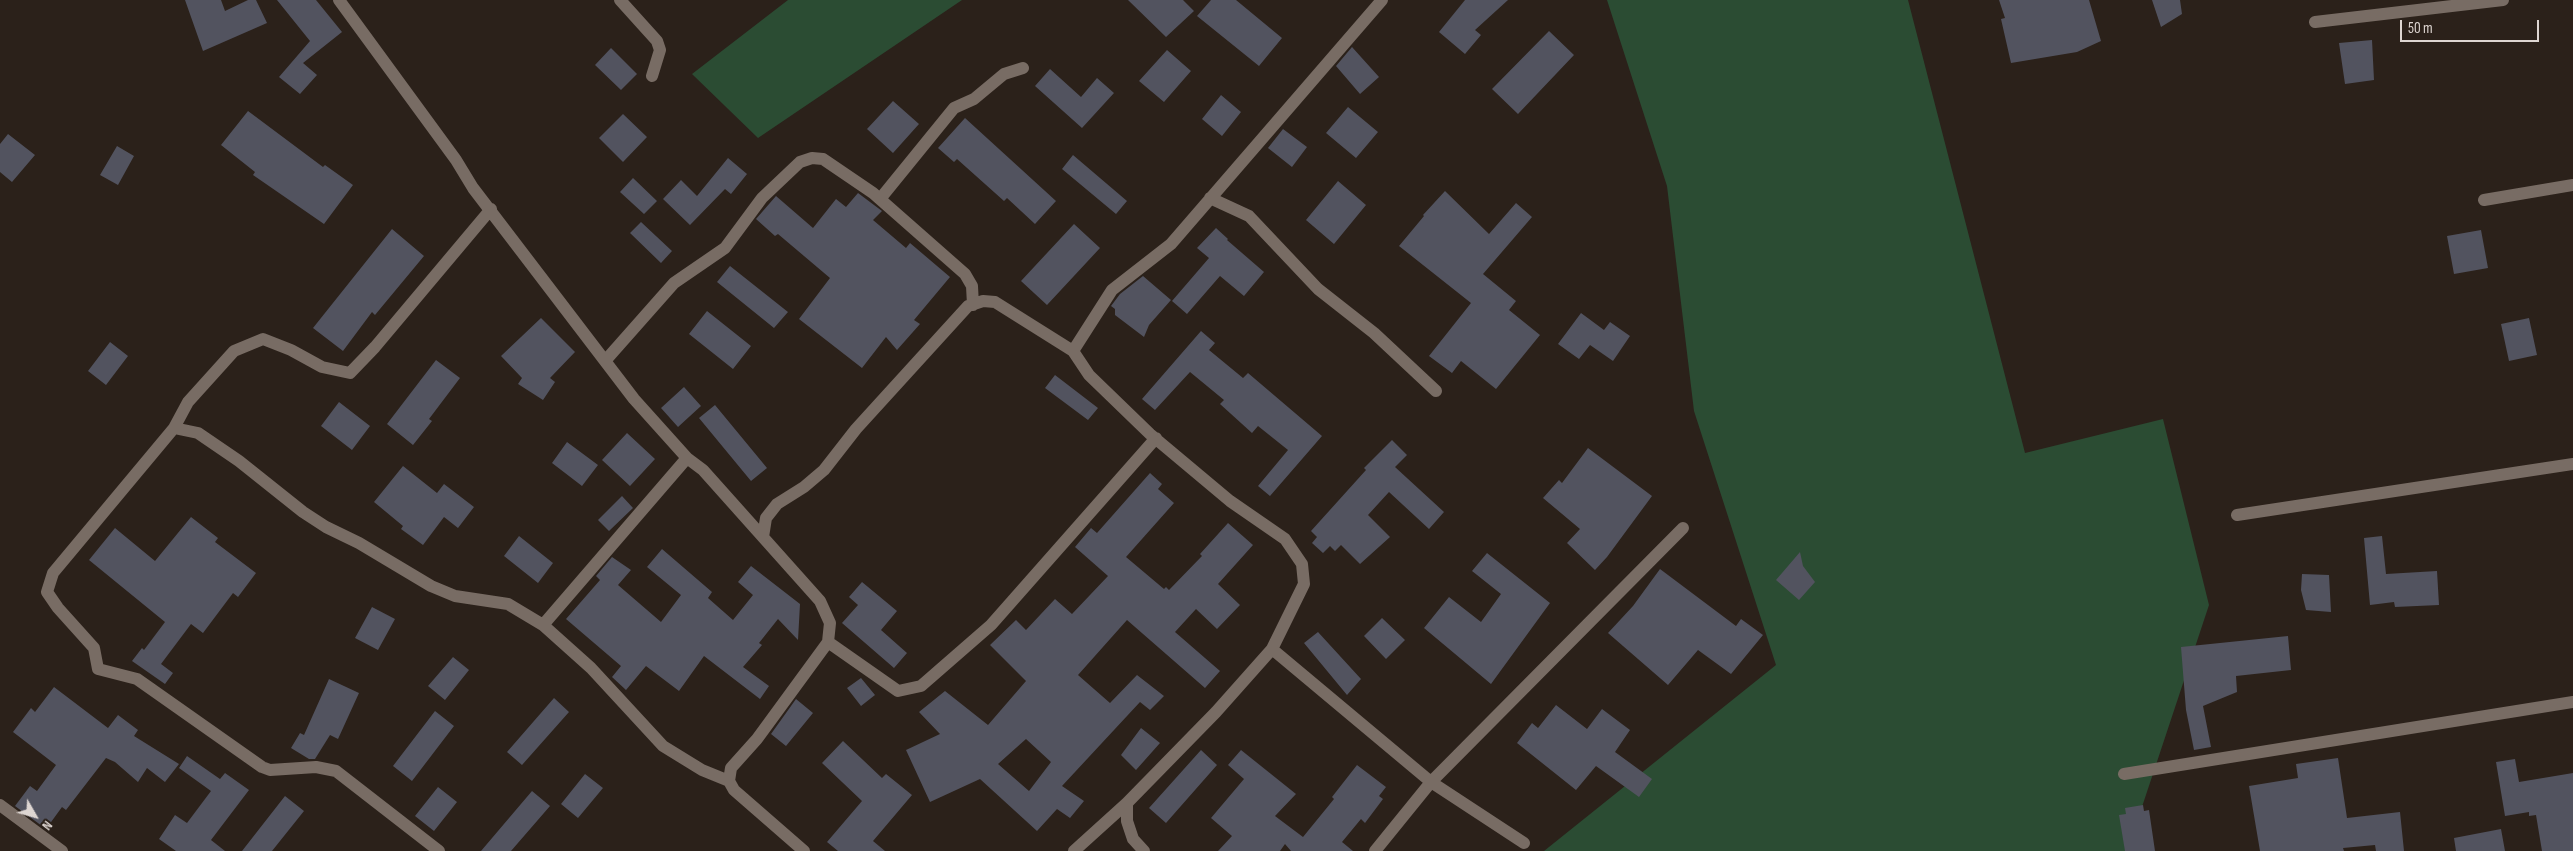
<!DOCTYPE html>
<style>
body{margin:0}
#map{position:relative;width:2573px;height:851px;overflow:hidden;background:#2b211a;font-family:"Sofia Sans Condensed",sans-serif}
canvas{display:block}
.north{position:absolute;left:10px;top:791px;width:50px;height:50px;-webkit-text-stroke:4px #2b211a;paint-order:stroke;rotate:128deg;font-size:14px;font-weight:700;line-height:20px;text-align:center;color:#ded6d2}
.north::after{content:'';display:block;margin:auto;width:18px;height:22px;background:#ded6d2;clip-path:polygon(50% 0,100% 100%,50% 72%,0 100%)}
.scale{position:absolute;left:2400px;top:20px;width:139px;height:22px;box-sizing:border-box;border:2px solid #ded6d2;border-top:0;padding-left:6px;font-size:15px;line-height:18px;white-space:nowrap;color:#ded6d2;-webkit-text-stroke:4px #2b211a;paint-order:stroke}
</style>
<div id="map">
<canvas width="2573" height="851"></canvas>
<div class="north">N</div>
<div class="scale">50 m</div>
</div>
<script>
const ctx = document.querySelector('canvas').getContext('2d');
ctx.lineJoin = 'round';
function fillPath(path, color) {
  ctx.fillStyle = color;
  ctx.fill(path, 'evenodd');
}
function shape(rows) {
  const path = new Path2D();
  for (const r of rows) {
    path.moveTo(r[0], r[1]);
    for (let i = 2; i < r.length; i += 2) path.lineTo(r[i], r[i + 1]);
  }
  return path;
}
function stroke(path, color, width, dash) {
  ctx.strokeStyle = color;
  ctx.lineWidth = width;
  ctx.lineCap = dash ? 'butt' : 'round';
  ctx.setLineDash(dash || []);
  ctx.stroke(path);
}
fillPath(shape([
 [788,0,962,0,758,138,692,74],
 [1607,0,1908,0,2025,453,2163,419,2209,605,2130,843,2134,851,1544,851,1776,665,1694,411,1667,186]
]), '#2b4c33');
fillPath(shape([
 [185,0,221,0,225,11,248,0,256,0,267,23,203,51],
 [277,0,316,0,342,32,303,63,317,75,300,94,279,77,310,41],
 [1128,0,1183,0,1194,11,1166,37],
 [1211,0,1236,0,1282,38,1259,66,1197,16],
 [1465,0,1508,0,1475,30,1481,35,1465,54,1439,32],
 [1999,0,2089,0,2101,41,2077,52,2011,63,2001,19,2005,18],
 [2152,0,2180,0,2182,14,2161,27],
 [1549,31,1574,55,1518,114,1492,89],
 [2372,40,2374,80,2345,84,2339,43],
 [1352,47,1379,77,1360,94,1336,66],
 [611,48,637,74,621,90,595,65],
 [1167,50,1191,71,1164,102,1139,81],
 [1050,69,1081,97,1097,78,1114,93,1082,128,1035,86],
 [1221,95,1241,112,1222,136,1202,119],
 [893,101,919,124,893,153,867,129],
 [1348,107,1378,132,1356,158,1326,133],
 [248,111,323,167,325,165,353,185,324,224,253,175,255,172,221,145],
 [623,114,647,137,623,162,599,138],
 [965,118,1056,201,1035,224,1007,198,1004,201,957,159,954,162,938,148],
 [1283,129,1307,147,1292,167,1268,148],
 [8,134,35,155,12,182,0,172,0,144],
 [117,146,134,156,118,185,100,175],
 [1073,155,1127,201,1116,214,1062,169],
 [728,158,747,174,731,194,725,189,690,225,663,199,681,180,697,196],
 [633,178,657,201,644,214,620,192],
 [1338,181,1366,205,1334,244,1306,220],
 [1445,191,1489,234,1516,203,1532,217,1483,274,1516,301,1509,310,1540,335,1496,389,1461,361,1452,373,1429,356,1471,303,1399,246,1424,216,1423,215],
 [858,193,882,211,873,220,906,248,910,243,950,277,914,320,920,324,897,350,886,337,862,368,799,319,830,278,778,234,775,236,756,219,776,196,813,228,836,199,846,207],
 [641,222,672,251,661,263,630,233],
 [1074,224,1100,248,1047,305,1021,281],
 [1216,228,1228,239,1227,240,1264,272,1244,296,1220,276,1187,314,1172,301,1209,258,1197,248],
 [392,229,424,256,375,315,372,312,343,351,313,328],
 [2481,230,2488,268,2454,274,2447,236],
 [730,266,788,312,774,328,717,282],
 [1143,276,1171,300,1149,325,1144,337,1115,315,1115,309,1111,306,1120,294],
 [707,311,751,346,733,369,689,334],
 [1581,313,1604,330,1610,322,1630,336,1613,361,1590,345,1579,359,1558,344],
 [541,318,575,352,550,378,555,382,543,400,518,384,522,378,501,356],
 [2529,318,2537,355,2509,361,2501,324],
 [1201,331,1215,343,1209,350,1243,378,1248,373,1322,436,1270,496,1258,486,1288,450,1258,426,1252,433,1220,404,1224,400,1190,372,1155,410,1142,399],
 [110,342,128,356,106,385,88,371],
 [436,360,460,378,429,419,432,421,413,445,387,424],
 [1055,375,1098,408,1088,420,1045,388],
 [684,387,701,406,678,427,661,408],
 [339,402,370,426,352,450,321,426],
 [715,405,767,468,751,481,699,418],
 [627,433,655,459,630,486,602,460],
 [1392,440,1407,455,1395,467,1444,512,1429,529,1389,492,1368,515,1390,537,1360,564,1341,545,1335,551,1330,546,1323,553,1312,543,1317,537,1311,531,1366,470,1364,468],
 [567,442,598,465,582,486,552,463],
 [1588,448,1652,496,1607,557,1595,570,1567,543,1580,529,1543,498,1559,480,1562,483],
 [403,466,437,493,444,484,474,507,458,528,444,517,423,545,401,529,403,526,374,502],
 [1150,473,1162,484,1158,489,1174,503,1126,557,1164,589,1166,587,1169,590,1202,556,1200,554,1228,523,1253,545,1218,584,1240,605,1217,629,1196,609,1175,632,1220,671,1205,688,1127,620,1078,675,1110,703,1137,675,1164,696,1150,710,1140,702,1062,786,1084,801,1070,818,1057,809,1037,831,980,779,930,802,906,750,940,734,919,712,945,691,988,725,1026,681,990,645,1016,620,1026,630,1055,599,1072,614,1108,576,1075,547,1091,528,1097,533],
 [1026,739,1051,762,1029,791,998,764],
 [622,496,633,508,609,531,598,520],
 [191,517,218,538,215,542,256,573,238,597,233,593,203,633,191,624,161,664,173,673,165,684,132,661,142,648,144,650,165,622,89,560,115,528,155,561],
 [519,536,553,563,538,583,504,556],
 [2382,536,2386,574,2437,571,2439,605,2395,607,2394,602,2370,605,2364,538],
 [662,549,712,592,708,598,733,620,753,595,738,582,751,566,800,604,798,640,778,619,759,643,762,645,743,667,769,686,760,699,704,656,679,691,646,666,626,690,612,677,621,666,566,619,600,580,596,576,612,557,631,570,618,585,661,622,681,595,647,567],
 [1800,552,1803,566,1815,582,1799,600,1776,580],
 [1487,553,1550,603,1491,684,1424,628,1449,597,1481,622,1501,594,1472,571],
 [1660,569,1736,626,1741,619,1763,635,1731,674,1698,650,1668,685,1608,633,1633,606],
 [2302,574,2329,575,2331,612,2306,610,2301,590],
 [862,582,897,611,881,630,907,653,894,668,842,623,858,605,849,597],
 [372,607,395,619,378,650,355,638],
 [1382,618,1405,640,1386,659,1364,636],
 [1318,632,1361,679,1347,695,1304,643],
 [2288,636,2291,670,2236,676,2237,692,2203,706,2211,747,2194,750,2186,710,2181,647],
 [453,657,469,670,445,700,428,686],
 [861,678,875,695,861,706,847,688],
 [329,679,359,693,338,739,330,735,315,759,309,759,291,748,300,733,304,735],
 [54,687,108,728,118,715,138,730,134,736,179,764,165,782,147,768,138,782,115,762,106,758,66,810,62,807,46,829,15,806,30,786,37,791,56,765,13,732,31,708,35,712],
 [554,698,569,712,522,765,507,752],
 [796,699,813,713,786,746,771,734],
 [1556,705,1587,729,1602,709,1630,730,1615,752,1652,779,1639,797,1596,766,1576,790,1517,743,1532,723,1538,728],
 [435,711,454,726,412,781,393,766],
 [1141,728,1160,743,1136,770,1121,755],
 [843,741,882,778,886,774,912,795,873,841,885,851,838,851,827,842,862,801,822,763],
 [1201,750,1217,765,1166,823,1149,808],
 [1241,750,1296,794,1275,816,1303,837,1334,799,1332,797,1357,765,1386,787,1379,796,1383,799,1365,823,1361,819,1342,842,1353,851,1291,851,1285,844,1280,851,1218,851,1232,836,1211,818,1244,779,1228,765],
 [187,756,220,779,225,773,249,790,211,840,225,851,176,851,159,839,175,815,187,823,211,791,179,768],
 [2338,758,2347,818,2400,812,2404,851,2376,851,2375,845,2343,848,2344,851,2260,851,2249,786,2298,778,2296,764],
 [2515,759,2519,782,2573,773,2573,851,2542,851,2536,815,2529,816,2529,812,2505,816,2496,762],
 [585,774,603,788,578,818,561,804],
 [438,787,457,802,434,831,415,816],
 [532,791,550,806,511,851,481,851],
 [285,796,304,811,272,851,242,851],
 [2143,805,2144,811,2149,810,2155,851,2125,851,2119,815,2126,814,2125,808],
 [2501,829,2505,851,2456,851,2454,838]
]), '#52535f');
stroke(shape([
 [339,0,456,160,473,188,634,399,687,458,703,470,820,601,830,623,828,642,757,739,731,768,729,781,734,790,804,851],
 [620,0,657,41,660,50,652,76],
 [2315,22,2503,0],
 [1210,198,1249,216,1318,289,1374,333,1436,391],
 [880,199,954,108,974,99,1004,74,1023,68],
 [2484,200,2573,185],
 [1073,351,1112,290,1171,244,1382,0],
 [605,361,674,283,725,248,762,198,800,162,812,158,823,159,873,193,965,274,972,286,973,305],
 [174,428,198,433,239,461,303,512,326,527,359,543,431,586,455,596,508,604,543,625,591,668,663,746,702,770,729,781],
 [2237,515,2573,464],
 [763,537,766,518,777,504,804,487,824,470,856,429,968,306,983,301,995,302,1073,351,1089,375,1150,434,1230,501,1285,539,1302,564,1304,584,1272,649,1216,712,1127,803,1074,851],
 [543,625,687,458],
 [828,642,898,691,921,686,991,625,1156,438],
 [1272,649,1431,782,1524,843],
 [2124,774,2573,702],
 [1127,803,1127,821,1133,839,1144,851],
 [0,805,62,851],
 [439,851,336,771,316,767,270,770,262,767,137,679,98,669,94,648,58,608,47,592,53,573,174,428,188,402,234,351,263,339,291,350,322,367,350,373,375,347,491,209],
 [1375,851,1431,782,1683,528]
]), '#786c64', 12);
</script>
